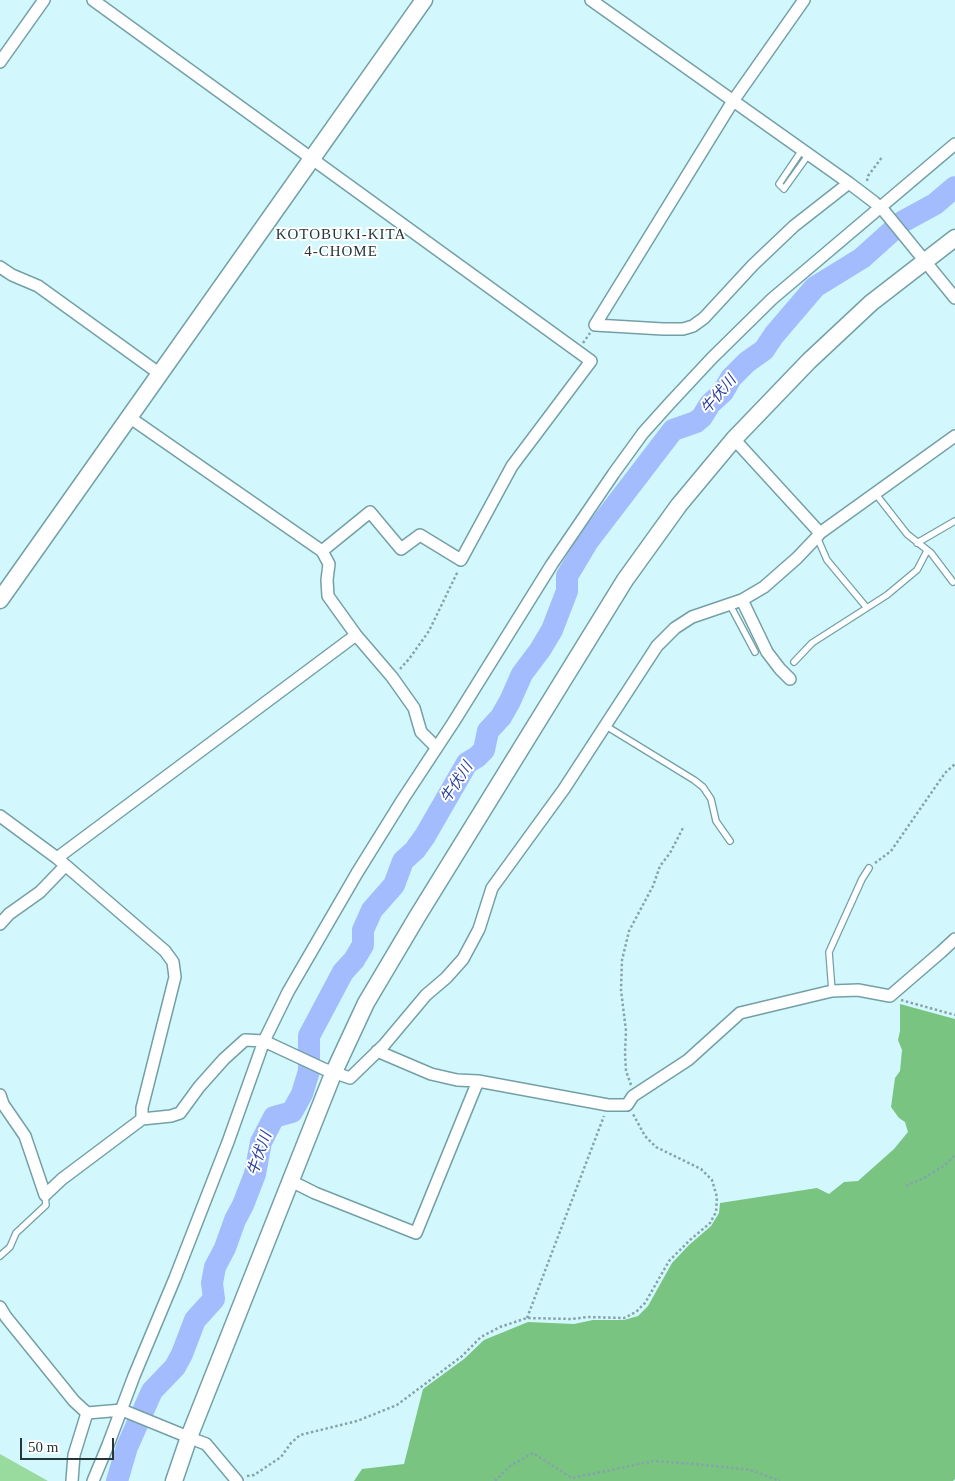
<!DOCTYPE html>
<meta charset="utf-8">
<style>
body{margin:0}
#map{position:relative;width:955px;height:1481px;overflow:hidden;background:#d2f8fd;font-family:"Times New Roman",serif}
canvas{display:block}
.scale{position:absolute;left:20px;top:1438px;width:94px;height:22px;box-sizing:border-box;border:2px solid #233638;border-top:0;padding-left:6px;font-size:15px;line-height:18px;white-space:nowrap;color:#233638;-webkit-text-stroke:4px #fff;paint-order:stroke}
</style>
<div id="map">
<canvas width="955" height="1481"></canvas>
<div class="scale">50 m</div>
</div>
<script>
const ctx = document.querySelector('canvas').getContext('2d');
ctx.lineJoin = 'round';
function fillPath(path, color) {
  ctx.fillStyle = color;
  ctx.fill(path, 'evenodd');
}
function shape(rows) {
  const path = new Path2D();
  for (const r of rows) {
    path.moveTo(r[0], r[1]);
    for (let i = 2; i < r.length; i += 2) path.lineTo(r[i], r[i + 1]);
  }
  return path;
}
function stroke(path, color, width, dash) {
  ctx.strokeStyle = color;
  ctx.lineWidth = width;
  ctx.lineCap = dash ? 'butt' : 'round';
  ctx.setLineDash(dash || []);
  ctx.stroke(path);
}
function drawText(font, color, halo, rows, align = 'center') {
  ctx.font = font + ' "Times New Roman","Noto Sans JP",serif';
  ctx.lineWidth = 4;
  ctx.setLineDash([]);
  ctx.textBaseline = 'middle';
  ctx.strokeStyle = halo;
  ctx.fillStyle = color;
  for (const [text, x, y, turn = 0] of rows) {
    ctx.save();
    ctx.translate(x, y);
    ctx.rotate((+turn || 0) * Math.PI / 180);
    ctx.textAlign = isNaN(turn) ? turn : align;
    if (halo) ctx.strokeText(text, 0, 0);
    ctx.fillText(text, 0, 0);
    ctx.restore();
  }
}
fillPath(shape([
 [0,1454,48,1481,0,1481]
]), '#99da9f');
fillPath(shape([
 [900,1004,955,1019,955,1479,953,1481,354,1481,362,1469,404,1464,423,1389,464,1359,484,1340,528,1322,574,1324,593,1320,624,1320,638,1316,648,1306,672,1263,689,1245,711,1226,719,1213,720,1203,817,1188,829,1194,844,1182,858,1181,894,1149,908,1132,905,1122,899,1118,891,1107,895,1078,900,1071,902,1050,898,1040,900,1031]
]), '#79c481');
stroke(shape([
 [117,1481,127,1447,152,1391,175,1367,182,1354,195,1320,214,1299,212,1283,215,1267,225,1248,235,1220,243,1205,255,1174,261,1142,274,1117,292,1112,302,1094,309,1071,309,1036,343,972,354,960,363,945,363,930,372,910,394,885,403,861,415,850,425,836,467,763,477,757,484,750,488,731,501,717,510,701,522,674,540,650,552,630,567,591,567,576,588,541,673,430,696,422,702,417,710,404,723,392,731,378,747,362,764,350,774,335,815,287,862,258,902,222,935,204,955,187]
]), '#a3bcfd', 22);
const lane = shape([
 [802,150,779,184,784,189,809,154],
 [875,493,907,534,931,553,953,582],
 [817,537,827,560,867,608],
 [917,543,955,521],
 [730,605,755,652],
 [794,662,812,643,887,595,917,570,927,551],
 [606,726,694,780,703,787,711,799,716,821,730,841],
 [832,991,829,952,862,879,869,868],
 [0,1256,10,1247,16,1233,46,1205,45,1195]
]);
const street = shape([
 [93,0,591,361,512,466,461,560,420,535,401,549,370,512,322,551],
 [591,0,849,183,874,202,884,211,955,298],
 [804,0,733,101,595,325,663,329,683,329,693,326,704,318,753,265,794,226,849,183],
 [0,62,44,0],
 [0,267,12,275,38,286,160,374],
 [129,417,322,551,329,564,327,580,328,596,356,635,392,677,414,708,421,732,436,747],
 [734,439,820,533],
 [742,600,767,652,780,669,790,679],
 [0,816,57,858,165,951,173,962,175,977,142,1108,142,1119],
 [57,858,356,635],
 [0,924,9,914,40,892,65,866],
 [377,1051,431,1074,457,1080,478,1081,608,1105,627,1105,633,1096,688,1060,740,1013,832,991,858,990,890,996,941,952,955,939],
 [0,1095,3,1104,25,1136,45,1195,62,1179,142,1119,171,1116,180,1113,199,1087,224,1059,245,1040,264,1041,324,1069,350,1078,384,1045,426,995,446,978,463,959,479,929,492,888,564,789,657,646,675,628,692,617,742,600,764,587,797,558,817,537,820,533,955,436],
 [291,1181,315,1193,416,1233,478,1081],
 [0,1307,6,1317,74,1401,87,1413,122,1410,198,1441,206,1444,237,1481],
 [72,1481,74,1455,87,1413],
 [93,1481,108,1445,134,1376,175,1278,228,1142,264,1041,288,992,357,873,403,799,453,723,552,564,614,473,643,433,670,403,712,358,772,299,955,144]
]);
const secondary = shape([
 [0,600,424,0],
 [174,1481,189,1437,333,1074,366,1003,417,917,625,580,679,505,734,439,809,361,871,303,955,238]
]);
stroke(lane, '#73a0a6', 8);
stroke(street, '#73a0a6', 14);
stroke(secondary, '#73a0a6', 19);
stroke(shape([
 [867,181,868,176,883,156],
 [583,343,590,333],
 [400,669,409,659,429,631,458,571],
 [875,863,891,851,945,773,955,764],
 [901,1000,955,1015],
 [631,1085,626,1071,625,1053,626,1031,621,990,622,960,629,931,653,886,660,866,670,853,684,826],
 [906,1186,924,1178,945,1165,955,1155],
 [527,1318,604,1116],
 [247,1476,254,1475,281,1457,291,1443,300,1435,357,1421,397,1405,461,1357,481,1337,500,1327,527,1318,572,1319,588,1317,624,1318,636,1312,645,1303,669,1261,690,1240,710,1223,716,1212,717,1197,712,1180,701,1169,656,1147,645,1136,633,1114],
 [495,1481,510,1466,533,1453,572,1478,654,1461,694,1464,751,1470,780,1481]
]), '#86a4a8', 2.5, [2.5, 2.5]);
stroke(lane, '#fff', 5.5);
stroke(street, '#fff', 11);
stroke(secondary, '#fff', 16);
ctx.letterSpacing = '1px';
drawText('15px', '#233638', '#fff', [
 ["KOTOBUKI-KITA",341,235],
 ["4-CHOME",341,252]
]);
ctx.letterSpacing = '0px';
drawText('italic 15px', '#2a419c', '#fff', [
 ["牛伏川",719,395,-50],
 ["牛伏川",457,783,-57],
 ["牛伏川",260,1154,-71]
]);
</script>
